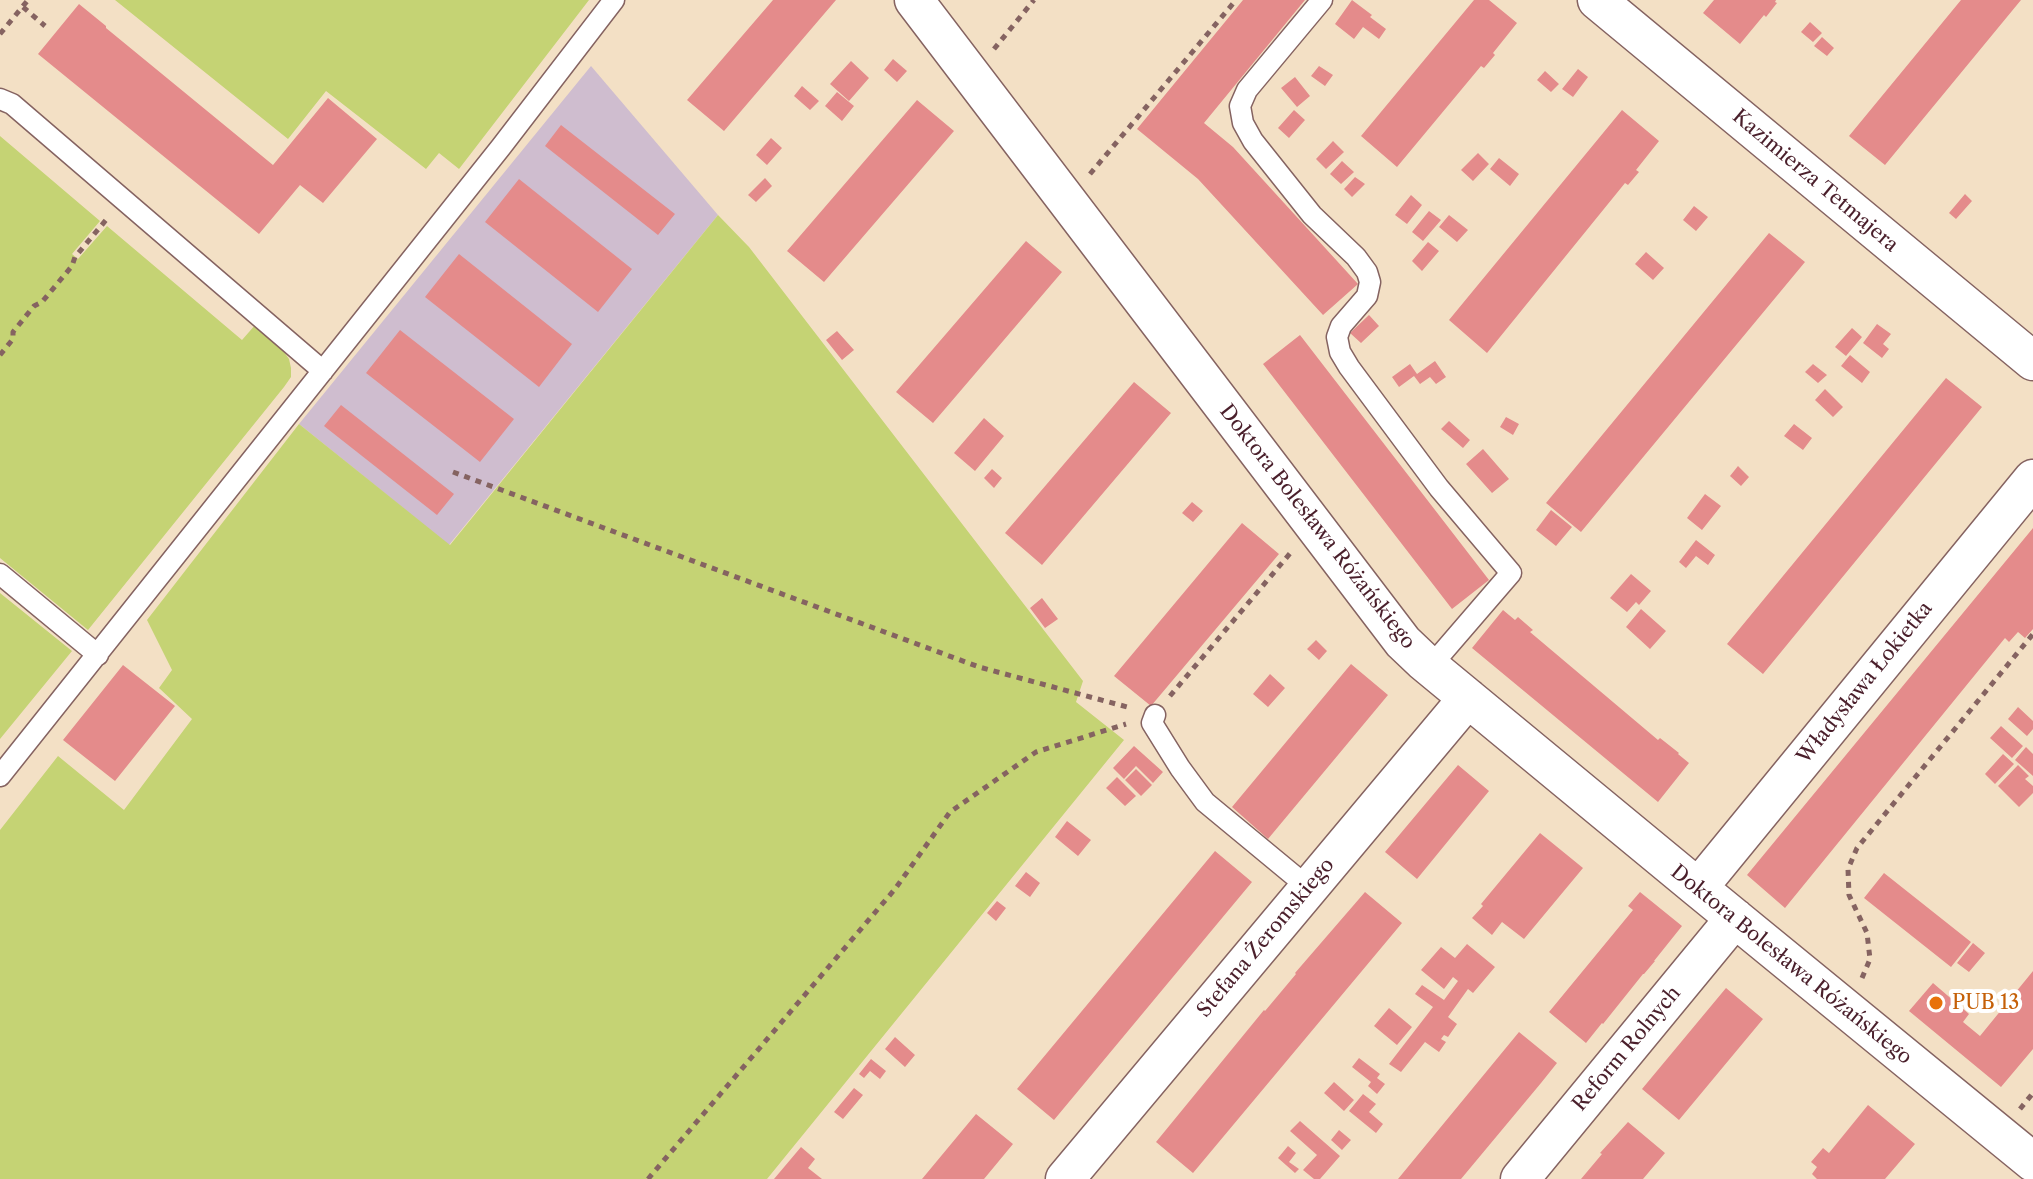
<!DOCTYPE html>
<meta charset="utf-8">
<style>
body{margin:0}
canvas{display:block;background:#f3e0c5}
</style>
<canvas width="2033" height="1179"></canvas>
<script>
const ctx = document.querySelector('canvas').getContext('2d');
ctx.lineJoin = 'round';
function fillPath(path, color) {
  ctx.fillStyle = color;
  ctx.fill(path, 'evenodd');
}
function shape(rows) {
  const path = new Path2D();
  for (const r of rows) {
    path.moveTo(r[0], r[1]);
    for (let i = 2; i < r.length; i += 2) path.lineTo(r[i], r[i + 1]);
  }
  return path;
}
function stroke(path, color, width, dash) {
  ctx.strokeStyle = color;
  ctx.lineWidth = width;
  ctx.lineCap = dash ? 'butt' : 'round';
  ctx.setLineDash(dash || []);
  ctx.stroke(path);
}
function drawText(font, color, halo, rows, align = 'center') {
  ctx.font = font + ' "Libre Caslon Text",serif';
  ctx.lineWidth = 8;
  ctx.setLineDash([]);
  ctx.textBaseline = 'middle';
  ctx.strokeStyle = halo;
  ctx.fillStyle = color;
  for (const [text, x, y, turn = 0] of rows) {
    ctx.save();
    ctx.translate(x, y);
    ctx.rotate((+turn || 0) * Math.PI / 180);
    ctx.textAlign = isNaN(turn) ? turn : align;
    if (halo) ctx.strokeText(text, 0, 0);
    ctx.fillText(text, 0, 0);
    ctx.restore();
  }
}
fillPath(shape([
 [591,66,718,215,449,545,299,424]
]), '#cfbdcf');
fillPath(shape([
 [115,0,589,0,459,169,439,153,426,169,326,91,288,139],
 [0,136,100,221,72,254,78,259,107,226,242,340,256,324,282,349,289,359,291,368,291,377,284,387,88,630,0,558],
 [718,215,749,247,1083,681,1076,702,1124,740,767,1179,0,1179,0,830,58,756,124,810,192,719,159,688,172,670,147,620,299,424,450,545],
 [0,593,72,651,0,739]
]), '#c5d374');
fillPath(shape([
 [773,0,836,0,724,131,687,100],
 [1243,0,1305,0,1204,123,1233,147,1358,284,1323,315,1198,179,1137,129],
 [1352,0,1372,15,1370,17,1386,29,1379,39,1363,27,1354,39,1335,24],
 [1474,0,1489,0,1517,23,1493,53,1495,55,1484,68,1481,66,1397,167,1361,136],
 [1714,0,1776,0,1775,2,1777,3,1766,17,1764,15,1740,44,1703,13],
 [1961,0,2021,0,1885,165,1849,136],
 [79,4,106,26,106,28,273,165,328,98,377,139,323,203,300,185,259,234,38,54],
 [1810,22,1822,33,1813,42,1801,32],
 [1822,37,1834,48,1827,56,1814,46],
 [893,59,907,71,897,82,884,70],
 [851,61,869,78,849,101,830,84],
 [1319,66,1333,75,1325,86,1311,76],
 [1578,69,1588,77,1573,97,1562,89],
 [1545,71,1559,84,1551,92,1537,80],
 [1295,77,1310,96,1297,107,1281,88],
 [802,86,819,101,810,110,794,96],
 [837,92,854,106,842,121,825,106],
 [917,100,954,131,824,282,787,251],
 [1294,110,1305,120,1289,138,1278,128],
 [1622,110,1659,141,1636,170,1639,172,1628,185,1625,183,1487,353,1449,320],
 [561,125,675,214,658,235,545,146],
 [771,138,782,148,767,165,756,155],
 [1333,141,1344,152,1326,169,1316,159],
 [1478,153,1489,164,1473,181,1461,170],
 [1499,158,1519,174,1510,186,1490,169],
 [1342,161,1354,172,1341,184,1330,174],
 [1355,177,1365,184,1352,197,1344,189],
 [765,178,772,186,756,202,748,195],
 [519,179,632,269,598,312,485,222],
 [1965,194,1972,201,1956,219,1949,213],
 [1411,195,1422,205,1407,224,1395,215],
 [1694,206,1708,217,1696,231,1683,220],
 [1429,211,1441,220,1423,241,1412,232],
 [1449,215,1468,230,1457,242,1439,227],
 [1769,233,1805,262,1581,532,1546,503],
 [1026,241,1062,272,933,423,896,392],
 [1428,242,1439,251,1422,271,1412,261],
 [1646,252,1664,268,1653,280,1635,264],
 [459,254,572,344,539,387,425,297],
 [1369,315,1379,326,1361,343,1350,333],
 [1877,324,1891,334,1883,344,1889,349,1882,358,1863,343],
 [1852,328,1862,337,1846,356,1835,347],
 [400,330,514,419,480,462,366,373],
 [837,331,854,350,842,360,826,340],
 [1300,335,1489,580,1452,609,1263,364],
 [1850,355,1870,372,1862,383,1841,366],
 [1435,361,1446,377,1436,384,1430,377,1420,384,1414,376,1399,387,1392,377,1410,364,1417,374],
 [1813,364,1827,375,1818,383,1805,372],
 [1946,378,1982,407,1763,674,1727,644],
 [1134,382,1171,413,1042,565,1005,533],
 [1825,389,1843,407,1833,417,1815,400],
 [341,405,454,494,437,515,324,426],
 [1506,417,1519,424,1513,435,1500,427],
 [984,418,1004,436,975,471,954,453],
 [1449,421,1470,440,1463,448,1441,429],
 [1794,424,1812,438,1803,450,1784,436],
 [1483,449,1509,479,1492,493,1466,464],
 [1738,466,1749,477,1741,486,1730,476],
 [992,469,1002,478,994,488,984,478],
 [1705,494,1721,506,1702,530,1687,518],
 [1192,502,1203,511,1193,522,1182,513],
 [1551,510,1572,527,1556,546,1536,530],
 [1242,523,1279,554,1151,706,1114,676],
 [2033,528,2033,629,2025,638,2018,632,2009,642,2005,638,1785,908,1747,875],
 [1696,540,1715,555,1708,565,1696,556,1686,568,1679,562],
 [1631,574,1651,591,1639,605,1636,602,1627,612,1610,598],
 [1042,598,1058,619,1045,628,1030,608],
 [1641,609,1666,631,1650,649,1626,627],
 [1503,610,1515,620,1518,617,1533,630,1530,632,1658,740,1660,738,1679,753,1678,754,1689,763,1658,802,1472,648],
 [1316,640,1327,651,1319,660,1307,649],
 [1351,664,1388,695,1268,839,1232,807],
 [123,665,175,706,115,781,63,740],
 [1270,674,1285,688,1268,707,1253,694],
 [2018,707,2033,721,2033,729,2027,736,2008,719],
 [2001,726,2023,746,2012,758,1990,738],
 [1134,746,1163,772,1153,783,1136,766,1124,779,1113,768],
 [2026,747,2033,754,2033,776,2015,760],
 [2003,754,2014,764,1995,784,1985,774],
 [1458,765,1489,791,1417,879,1385,852],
 [2018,765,2029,776,2025,779,2033,786,2033,793,2019,807,1998,786],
 [1136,769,1152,785,1141,796,1125,780],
 [1117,777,1136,796,1125,806,1106,788],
 [1067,821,1091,840,1078,856,1055,837],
 [1540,833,1583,868,1524,939,1502,922,1492,935,1472,918,1483,906,1481,904],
 [1215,851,1252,882,1054,1120,1017,1089],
 [1026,872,1040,883,1030,897,1015,886],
 [1884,873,1971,942,1951,967,1864,898],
 [1365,892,1402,923,1193,1173,1156,1142,1264,1010,1265,1011,1296,974,1295,973],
 [1640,892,1682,926,1654,961,1655,961,1644,974,1643,974,1603,1024,1602,1023,1586,1043,1549,1012,1633,910,1628,906],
 [997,901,1006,908,996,921,987,913],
 [1973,943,1985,953,1969,972,1957,963],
 [1467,944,1495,967,1473,993,1468,989,1448,1017,1457,1024,1448,1037,1444,1035,1441,1039,1446,1042,1439,1052,1425,1042,1401,1072,1389,1064,1433,1007,1415,994,1422,985,1444,1000,1458,981,1453,977,1444,989,1421,970,1441,947,1455,958],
 [2033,971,2033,1049,2001,1087,1909,1011,1933,983,1969,1014,1963,1022,1980,1036],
 [1726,988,1763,1019,1679,1120,1642,1089],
 [1389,1008,1412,1027,1397,1045,1374,1026],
 [1519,1032,1557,1063,1541,1083,1461,1179,1398,1179],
 [895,1037,915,1055,905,1067,885,1049],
 [1359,1058,1380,1074,1377,1078,1385,1084,1377,1094,1368,1086,1371,1082,1352,1067],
 [871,1059,886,1071,880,1079,870,1071,864,1078,859,1074],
 [1334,1082,1354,1100,1344,1111,1324,1093],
 [854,1088,863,1095,843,1119,834,1112],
 [1363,1094,1376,1104,1369,1112,1383,1124,1376,1133,1349,1111],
 [1868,1105,1915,1144,1885,1179,1817,1179,1812,1174,1817,1167,1811,1162,1823,1148,1829,1153],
 [976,1114,1013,1144,984,1179,922,1179],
 [1300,1121,1340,1156,1320,1179,1314,1179,1303,1170,1317,1155,1290,1131],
 [1628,1122,1665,1153,1643,1179,1581,1179,1602,1154,1600,1153],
 [1339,1130,1351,1140,1342,1150,1331,1140],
 [1288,1146,1296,1153,1289,1162,1299,1169,1295,1173,1278,1158],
 [801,1147,815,1159,808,1168,822,1179,774,1179]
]), '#e48b8b');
const lane = shape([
 [1322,0,1247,90,1240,106,1243,123,1253,141,1312,215,1356,257,1367,272,1370,282,1367,296,1341,326,1337,337,1340,352,1349,367,1439,488,1511,573,1430,667],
 [0,99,12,104,323,371],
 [0,574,98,655],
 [1155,715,1152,723,1180,768,1205,802,1309,888],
 [0,776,501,147,614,0]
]);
const street = shape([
 [914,0,1403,642,1423,661,1698,888,2033,1162],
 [1597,0,2033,361],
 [1698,888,2033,479],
 [1065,1179,1468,698],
 [1520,1179,1735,918]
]);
stroke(lane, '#856361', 23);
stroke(street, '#856361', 41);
stroke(shape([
 [23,7,45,26],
 [0,34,28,0],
 [994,49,1034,0],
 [1090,174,1236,0],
 [0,355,13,339,13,332,34,306,42,302,72,266,75,257,106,220],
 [453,472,979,667,1131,708],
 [1170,696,1292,551],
 [1862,978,1870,959,1867,933,1849,895,1848,869,1857,848,2033,634],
 [2020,1109,2033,1093],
 [648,1179,895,889,950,812,1036,752,1126,724]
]), '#856361', 5, [6, 6]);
stroke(lane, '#fff', 20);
stroke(street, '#fff', 38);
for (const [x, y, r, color] of [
 [1936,1003,8,"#e8710a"]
]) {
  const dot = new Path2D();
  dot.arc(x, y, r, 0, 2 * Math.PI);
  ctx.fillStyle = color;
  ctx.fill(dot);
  stroke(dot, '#fff', 3);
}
drawText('20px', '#4a1f2b', '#fff', [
 ["Kazimierza Tetmajera",1815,181,40],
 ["Doktora Bolesława Różańskiego",1317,527,52],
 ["Władysława Łokietka",1865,683,-51],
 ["Stefana Żeromskiego",1266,938,-50],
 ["Doktora Bolesława Różańskiego",1791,965,39],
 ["Reform Rolnych",1627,1049,-50]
]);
drawText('20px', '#c56008', '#fff', [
 ["PUB 13",1952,1003]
], 'left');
</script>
